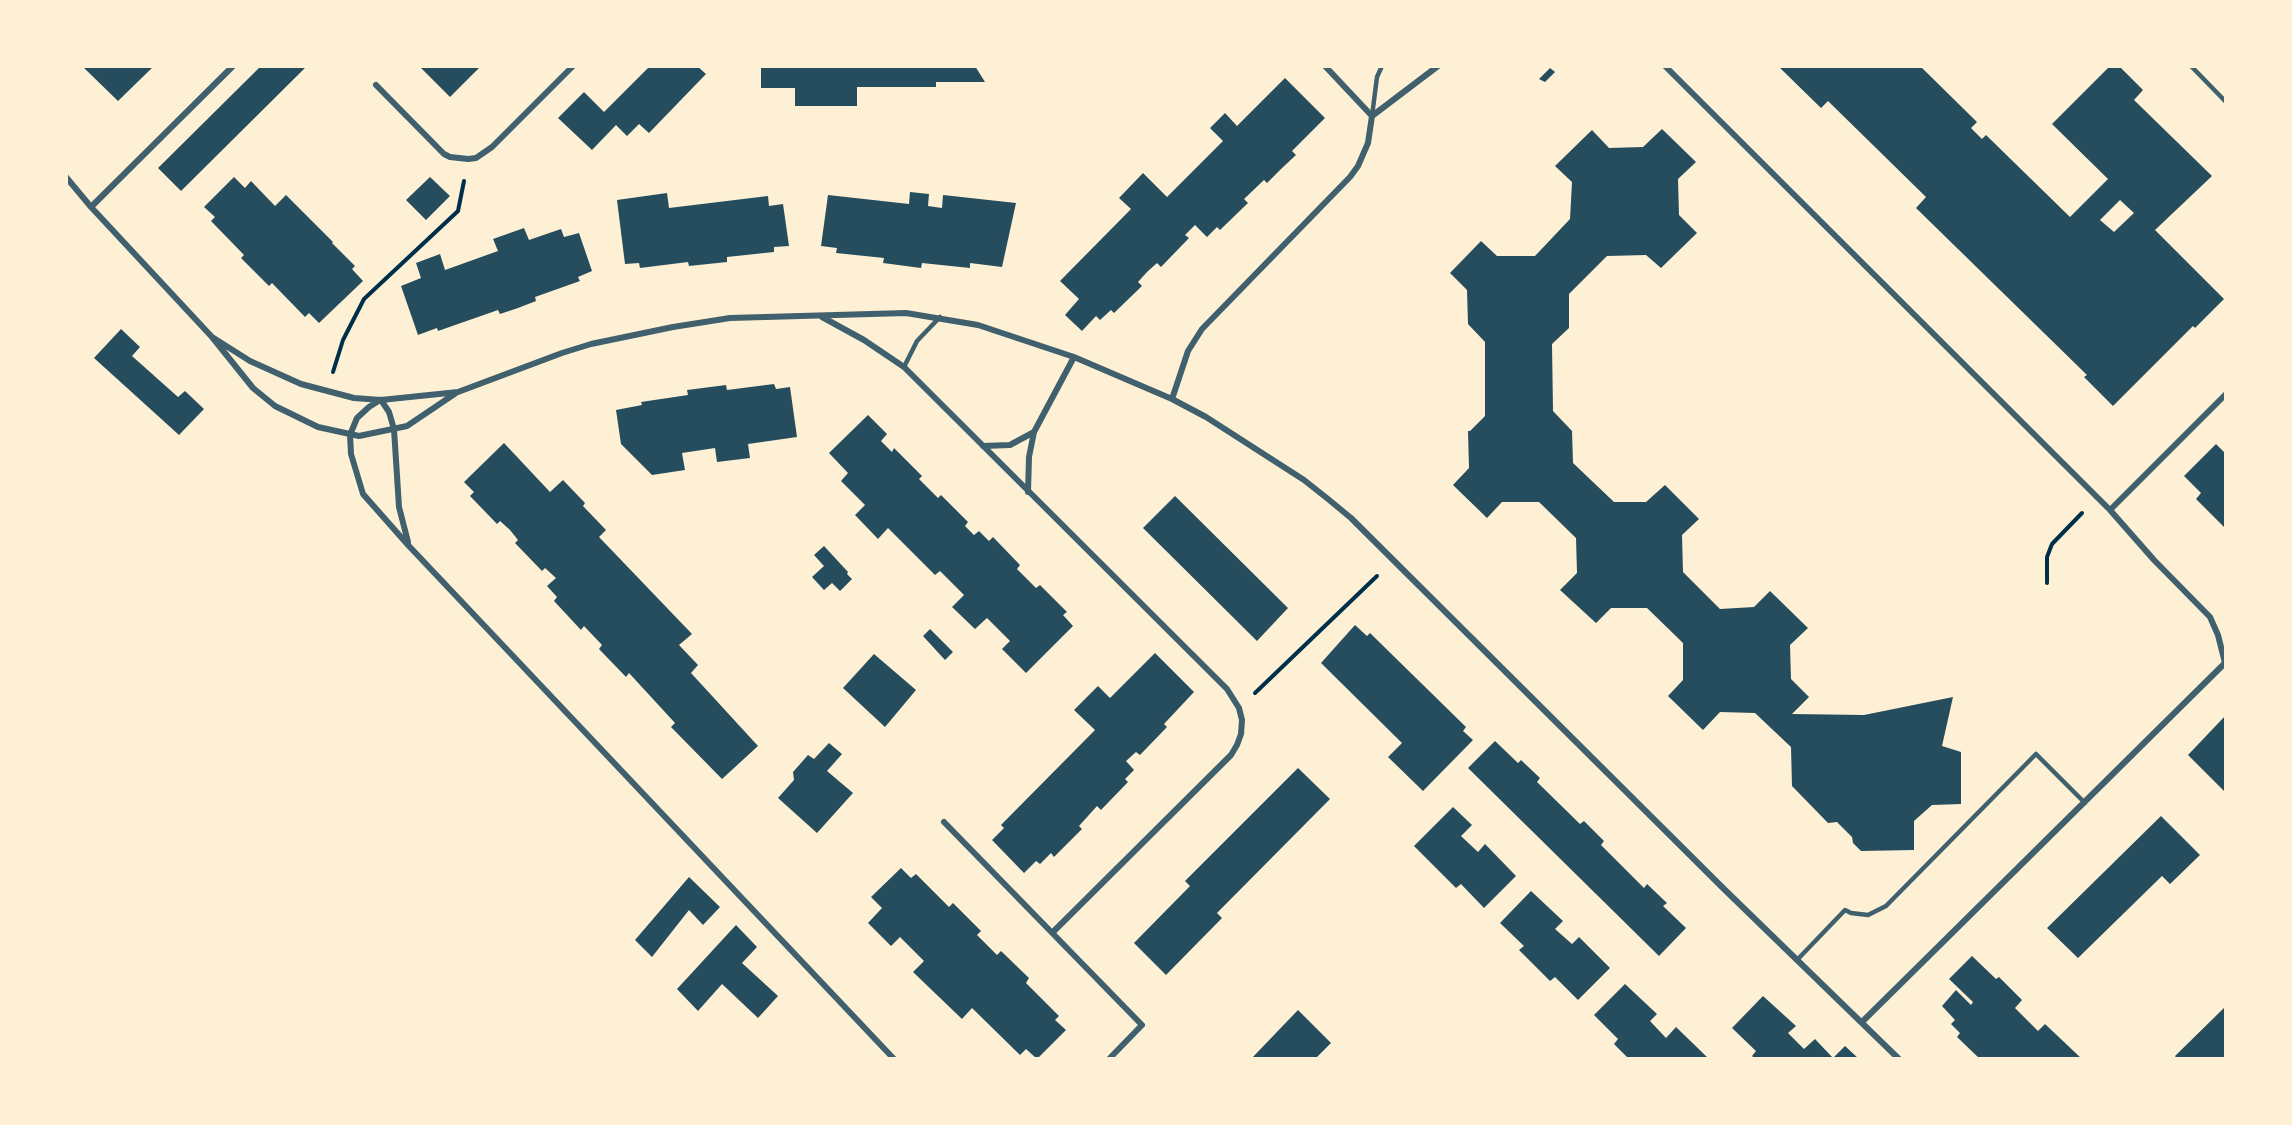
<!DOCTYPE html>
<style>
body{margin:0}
#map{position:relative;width:2292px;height:1125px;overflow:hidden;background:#fdf0d5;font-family:"Fira Sans Condensed",sans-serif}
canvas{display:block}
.frame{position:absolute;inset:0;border:68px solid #fdf0d5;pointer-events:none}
</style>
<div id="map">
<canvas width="2292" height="1125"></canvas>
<div class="frame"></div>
</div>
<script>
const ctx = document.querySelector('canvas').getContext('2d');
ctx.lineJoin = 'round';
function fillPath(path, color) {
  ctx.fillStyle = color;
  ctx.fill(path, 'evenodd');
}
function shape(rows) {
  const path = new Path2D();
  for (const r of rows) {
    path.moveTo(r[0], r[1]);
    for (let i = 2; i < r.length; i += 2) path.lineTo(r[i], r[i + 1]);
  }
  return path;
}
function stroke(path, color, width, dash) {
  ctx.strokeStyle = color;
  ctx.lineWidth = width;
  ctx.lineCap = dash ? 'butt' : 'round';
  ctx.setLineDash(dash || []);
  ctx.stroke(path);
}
fillPath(shape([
 [82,66,154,66,118,101],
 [261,66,307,66,181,191,158,168],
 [419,66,481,66,450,97],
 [650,66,697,66,706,74,649,133,639,124,627,136,616,125,592,150,558,118,584,92,604,112],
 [761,66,975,66,985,82,936,82,936,87,857,87,857,106,795,106,795,88,761,88],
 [1778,66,1920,66,1977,122,1971,128,1982,139,1986,135,2070,217,2108,179,2052,124,2110,66,2119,66,2143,90,2134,100,2212,176,2155,230,2224,299,2195,328,2193,326,2113,406,2084,377,2087,375,1916,208,1926,197,1828,101,1821,108],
 [2120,200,2134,213,2114,232,2100,220],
 [1550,68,1555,72,1545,82,1539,79],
 [1285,78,1325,118,1292,151,1296,155,1281,169,1267,183,1264,180,1244,199,1248,203,1220,230,1217,227,1207,237,1195,225,1185,235,1189,238,1161,267,1157,263,1147,272,1138,282,1142,286,1114,313,1111,310,1100,320,1096,316,1082,331,1065,315,1079,299,1060,281,1131,209,1119,198,1143,173,1167,197,1223,141,1210,128,1225,113,1237,126],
 [1662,129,1696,162,1678,179,1679,215,1697,233,1661,268,1646,255,1607,256,1569,294,1569,328,1552,344,1553,411,1572,431,1573,463,1614,502,1646,502,1665,485,1699,519,1682,535,1683,572,1720,609,1754,607,1770,591,1808,628,1790,645,1791,679,1809,697,1792,714,1864,715,1953,697,1942,746,1961,752,1961,804,1932,805,1914,821,1914,850,1861,851,1853,843,1852,837,1837,822,1828,823,1792,786,1791,747,1755,713,1720,712,1703,730,1668,696,1683,680,1683,643,1647,608,1611,608,1596,623,1560,590,1577,573,1576,538,1539,502,1502,502,1487,518,1453,485,1469,468,1468,431,1470,431,1485,416,1485,342,1468,324,1467,290,1450,273,1481,241,1497,256,1535,256,1570,219,1572,182,1555,166,1592,130,1609,148,1643,147],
 [234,177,245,188,251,181,275,206,286,195,333,242,332,243,355,266,352,269,363,281,319,323,309,313,305,317,272,283,269,286,241,258,244,255,211,221,215,217,204,207],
 [430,177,450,196,426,220,406,200],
 [910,192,929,194,928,206,942,208,943,195,1016,203,1002,267,970,263,970,268,922,263,921,268,883,263,884,258,836,253,837,248,821,246,828,195,909,204],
 [667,193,669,208,768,196,769,206,783,204,789,246,774,247,774,252,727,257,727,262,689,266,688,262,640,268,639,263,625,264,617,200],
 [524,228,529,240,561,229,564,237,579,233,592,271,578,277,580,281,535,297,536,301,518,308,500,314,498,310,438,331,437,328,418,335,401,286,421,278,416,263,440,254,445,270,498,251,493,239],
 [121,329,140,347,132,356,178,397,185,391,204,409,179,435,94,358],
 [774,384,776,389,790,387,797,437,748,444,750,458,717,462,715,448,682,453,685,470,652,475,621,444,616,410,642,405,641,402,688,395,687,390,726,385,727,390],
 [868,415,887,434,881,441,892,452,894,448,922,476,919,479,938,498,941,495,968,522,965,526,974,535,979,531,989,541,993,537,1020,565,1017,569,1036,588,1040,585,1067,612,1063,615,1073,626,1026,673,1002,649,1010,641,987,618,975,629,952,607,964,595,940,571,935,575,888,528,878,539,855,515,865,505,841,481,848,473,829,453],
 [504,443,550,492,563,480,585,503,583,506,606,530,599,537,692,634,679,645,698,665,691,673,758,746,722,779,671,727,675,723,629,673,626,677,599,649,602,645,584,626,581,630,554,601,557,597,547,586,556,578,545,568,542,571,515,543,518,540,510,530,500,521,497,524,470,496,474,492,464,482],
 [2216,444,2226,454,2226,529,2196,499,2201,493,2184,476],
 [1175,496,1288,608,1257,641,1143,528],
 [824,546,848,572,847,574,852,579,840,591,832,583,824,590,812,577,824,566,814,555],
 [1355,625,1367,636,1370,633,1466,727,1463,731,1473,740,1423,791,1388,757,1402,743,1321,663],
 [930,629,953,652,945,660,923,636],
 [1155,653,1194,692,1164,724,1167,727,1140,755,1136,752,1126,761,1134,770,1125,779,1128,782,1101,810,1097,806,1079,826,1082,829,1054,857,1051,853,1040,864,1036,861,1024,873,992,840,1004,828,1001,825,1095,730,1074,710,1098,686,1110,698],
 [874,654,916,690,885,727,843,688],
 [2226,715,2226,793,2188,755],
 [1495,741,1518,763,1521,760,1540,778,1537,782,1580,824,1584,821,1604,841,1601,845,1644,888,1647,884,1667,903,1663,906,1686,928,1659,956,1468,768],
 [829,743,842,754,827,771,853,793,817,833,778,798,794,780,793,772,808,755,814,759],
 [1298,768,1330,799,1217,913,1222,918,1166,975,1134,943,1190,886,1185,881],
 [1453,807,1472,825,1461,836,1478,852,1485,844,1516,876,1484,908,1461,884,1456,888,1414,846],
 [2161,816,2200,855,2170,884,2162,876,2078,958,2047,928],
 [901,868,911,878,916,874,949,907,953,903,981,931,977,935,997,955,1001,951,1029,978,1026,983,1059,1016,1055,1020,1066,1030,1037,1059,1026,1049,1020,1055,972,1008,962,1019,913,972,924,961,900,937,891,946,868,923,882,908,871,897],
 [689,877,720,907,703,925,689,910,652,957,635,940],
 [1531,891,1563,921,1555,929,1572,944,1579,937,1610,968,1578,1000,1555,977,1550,981,1519,950,1524,946,1500,923],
 [736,925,757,947,742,963,778,996,758,1018,722,984,698,1011,677,989],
 [1972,956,1996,979,1999,977,2022,1000,2015,1008,2038,1031,2045,1024,2082,1059,1980,1059,1957,1037,1960,1033,1951,1024,1955,1020,1942,1006,1956,990,1971,1005,1973,1002,1949,979],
 [1625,984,1657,1014,1650,1021,1666,1038,1676,1027,1709,1059,1629,1059,1614,1044,1618,1039,1594,1015],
 [1763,996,1796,1026,1788,1033,1804,1049,1815,1039,1833,1058,1845,1046,1859,1059,1755,1059,1752,1056,1756,1051,1732,1028],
 [2226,1006,2226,1059,2177,1059,2175,1056],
 [1298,1010,1331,1043,1315,1059,1251,1059]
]), '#264d5e');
stroke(shape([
 [333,372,343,340,364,299,458,211,464,181],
 [2047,583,2047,557,2052,544,2082,513],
 [1255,693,1377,576]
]), '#003049', 4);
stroke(shape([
 [2191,66,2226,102],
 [1372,116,1377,77,1382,66],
 [904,367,917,341,940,317],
 [1797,960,1845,910,1851,913,1868,915,1886,906,2036,754,2085,803]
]), '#3f606c', 4.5);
stroke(shape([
 [1325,66,1372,116],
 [1665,66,2110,510,2154,560,2210,617,2218,635,2225,663],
 [376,85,444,154,450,157,468,159,476,158,492,147,573,66],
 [1372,116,1438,66],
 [66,177,91,207,212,337,253,388,275,406,318,427,359,436,407,426,456,393],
 [91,207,233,66],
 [822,317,864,340,904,367,1227,689,1239,708,1242,720,1241,734,1237,745,1231,755,1053,932],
 [212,337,250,361,301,384,354,398,381,400,458,392,562,353,591,344,673,327,730,318,906,313,978,325,1074,357,1172,399,1206,417,1304,480,1328,499,1351,518,1724,889,1899,1059],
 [1172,399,1188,351,1202,329,1350,177,1358,166,1368,143,1372,116],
 [380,400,369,407,357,418,350,435,351,454,363,494,408,545,894,1059],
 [381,400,389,412,394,429,399,507,408,542],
 [983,446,1010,445,1034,432],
 [1028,492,1029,457,1034,432,1074,357],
 [2110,510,2226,394],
 [944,822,1142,1025,1109,1059],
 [1862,1022,2225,663]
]), '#3f606c', 6);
</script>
